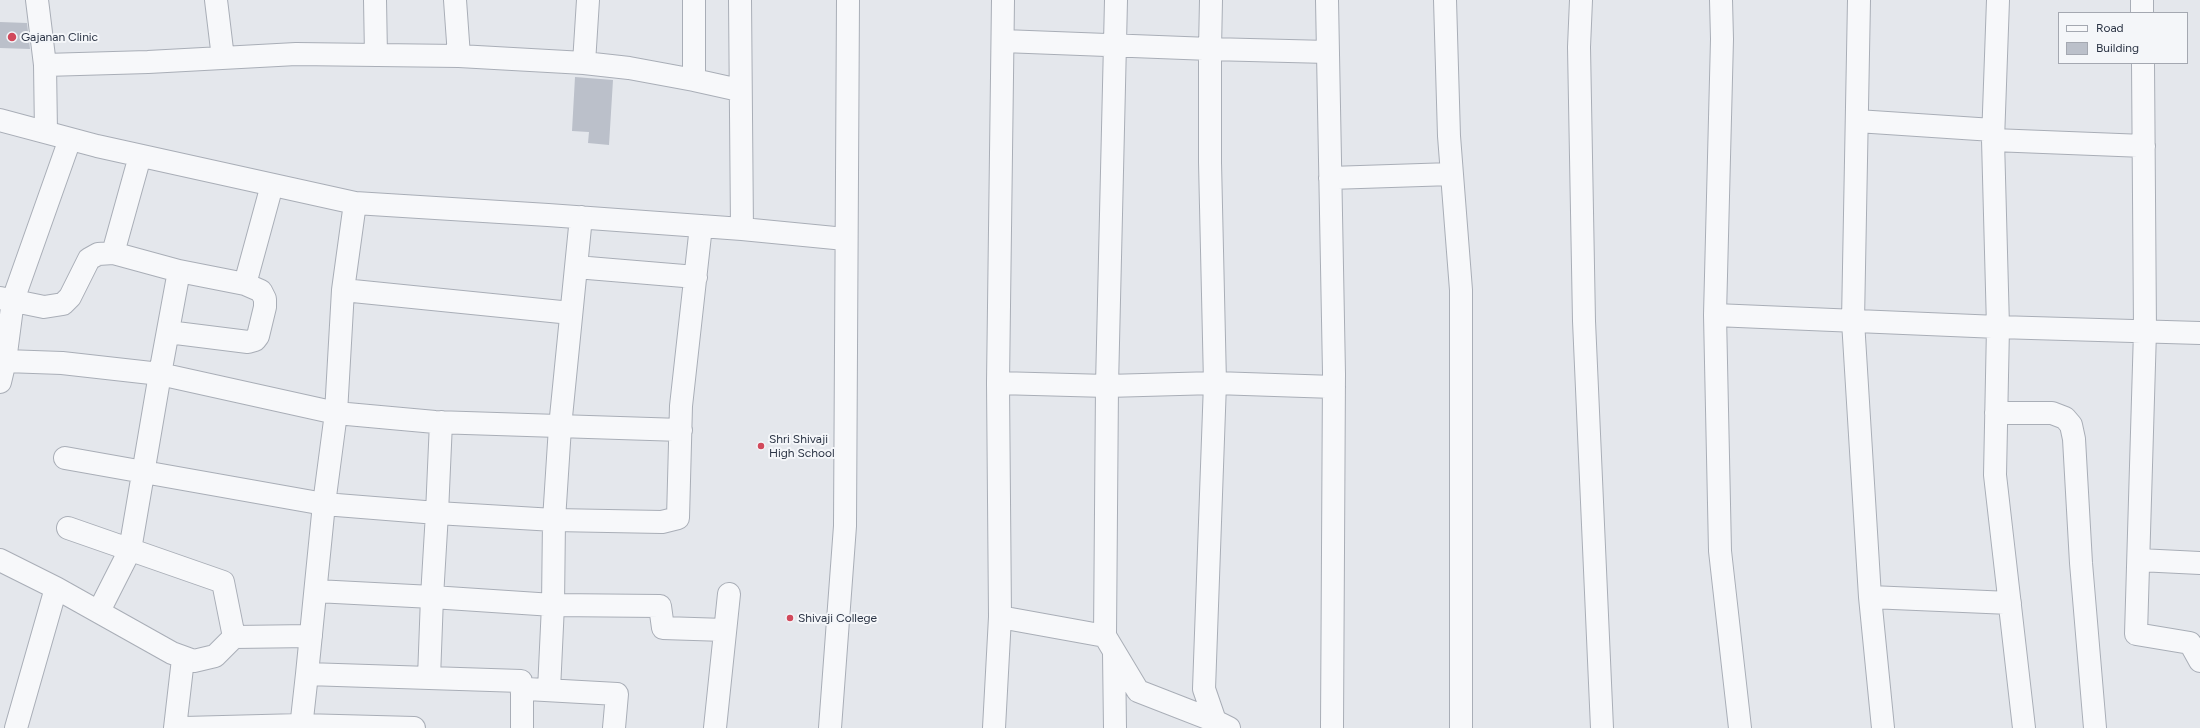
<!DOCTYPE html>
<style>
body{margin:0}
#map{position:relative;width:2200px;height:728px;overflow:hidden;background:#e4e7ec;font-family:Figtree,sans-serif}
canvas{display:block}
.legend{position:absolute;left:2058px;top:12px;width:130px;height:52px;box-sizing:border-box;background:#f4f6f9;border:1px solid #a4a8b1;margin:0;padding:5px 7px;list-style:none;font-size:12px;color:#2b3445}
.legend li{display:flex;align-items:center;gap:8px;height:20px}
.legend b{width:20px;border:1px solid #a4a8b1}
</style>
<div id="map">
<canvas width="2200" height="728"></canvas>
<ul class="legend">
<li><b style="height:5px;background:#f7f8fa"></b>Road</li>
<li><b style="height:11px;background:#bbc0ca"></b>Building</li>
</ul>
</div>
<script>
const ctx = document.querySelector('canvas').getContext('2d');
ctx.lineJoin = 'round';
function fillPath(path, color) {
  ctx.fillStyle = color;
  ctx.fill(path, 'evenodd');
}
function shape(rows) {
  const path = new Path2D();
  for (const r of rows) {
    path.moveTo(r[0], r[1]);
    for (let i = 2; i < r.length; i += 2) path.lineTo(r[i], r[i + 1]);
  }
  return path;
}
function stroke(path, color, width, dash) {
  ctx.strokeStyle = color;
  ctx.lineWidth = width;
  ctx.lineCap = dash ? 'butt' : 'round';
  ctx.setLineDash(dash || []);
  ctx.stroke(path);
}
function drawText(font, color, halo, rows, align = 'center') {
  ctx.font = font + ' Figtree,sans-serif';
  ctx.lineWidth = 4;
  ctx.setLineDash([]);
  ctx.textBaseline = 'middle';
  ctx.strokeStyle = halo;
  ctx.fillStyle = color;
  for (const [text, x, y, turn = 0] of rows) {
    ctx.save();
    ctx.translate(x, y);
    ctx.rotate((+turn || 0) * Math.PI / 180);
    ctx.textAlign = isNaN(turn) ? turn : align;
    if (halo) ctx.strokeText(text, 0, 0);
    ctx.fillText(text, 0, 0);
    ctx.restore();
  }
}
fillPath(shape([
 [0,22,27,23,30,49,0,48],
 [575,77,613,80,609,145,588,143,589,132,572,131]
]), '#bbc0ca');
const minor = shape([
 [37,0,45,65,46,132],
 [216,0,223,58],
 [375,0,376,55],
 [455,0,459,56],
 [694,0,694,80,739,90],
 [740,0,742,229,845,239],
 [1003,0,998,383,1107,386,1105,636],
 [1116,0,1107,386,1215,383,1204,689,1215,721,1229,728],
 [1211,0,1210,49,1328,52],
 [1327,0,1334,373,1332,728],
 [1445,0,1449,136,1461,290,1461,728],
 [1581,0,1579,47,1584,321,1602,728],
 [1721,0,1722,39,1715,315,1998,327,2200,333],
 [1859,0,1853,321,1870,597,2010,603],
 [1998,0,1993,140,2144,146],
 [2142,0,2142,13],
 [1003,41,1210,49,1210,162,1215,383,1334,387],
 [584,63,588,0],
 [2143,63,2145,331,2136,634,2190,643,2200,661],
 [45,65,148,62,296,54,459,56,584,63,629,68,694,80],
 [0,120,97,146,355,203],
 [1857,121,1993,130],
 [70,139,13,300,5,361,62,363,160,374,336,413,435,422,681,430],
 [1993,140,1998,327,1995,475,2024,728],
 [1330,178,1452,174],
 [113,253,140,156],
 [576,267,696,277],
 [179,271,245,284],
 [0,298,44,307,63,304,70,297,89,259,98,254,113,253,179,271,160,374,130,550,99,611],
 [571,313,343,290,355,203,548,215,742,229],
 [1715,315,1720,551,1740,728],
 [168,332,248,342,255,340,258,336,265,307,265,299,261,291,245,284,272,185],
 [0,382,5,361],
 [998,383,1000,617,1105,636,1138,691,1215,721,1214,728],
 [1996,413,2052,413,2065,418,2071,425,2074,439,2081,563,2095,728],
 [65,458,324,504,437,513,441,422],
 [68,528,223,582,234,637],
 [0,560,56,588],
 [2139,560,2200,563],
 [316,591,432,597,437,513,554,520,560,427,581,217],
 [1870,597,1883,728],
 [1114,653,1115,728],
 [307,674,324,504,336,413,343,290],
 [429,678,432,597,553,605,554,520,662,522,678,518,681,406,701,226],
 [549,690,553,605,660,606,663,628,725,630],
 [16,728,56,588,172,653,194,661,215,656,234,637,311,636],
 [175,728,183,659],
 [184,728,301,725,414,728],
 [301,728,307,674,521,681,522,694],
 [522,728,522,694,527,689,617,694,614,728],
 [715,728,729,594],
 [830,728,845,526,848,0],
 [994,728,1000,617]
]);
stroke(minor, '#a9aeb7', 24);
stroke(minor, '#f7f8fa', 22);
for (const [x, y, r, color] of [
 [12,37,5,"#d1495b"],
 [761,446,4,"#d1495b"],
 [790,618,4,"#d1495b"]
]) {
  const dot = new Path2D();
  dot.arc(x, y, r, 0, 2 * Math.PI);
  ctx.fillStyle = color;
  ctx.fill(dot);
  stroke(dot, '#f4f6f9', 1.5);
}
drawText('12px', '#2b3445', '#f4f6f9', [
 ["Gajanan Clinic",21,37],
 ["Shri Shivaji",769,439],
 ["High School",769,453],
 ["Shivaji College",798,618]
], 'left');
</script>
